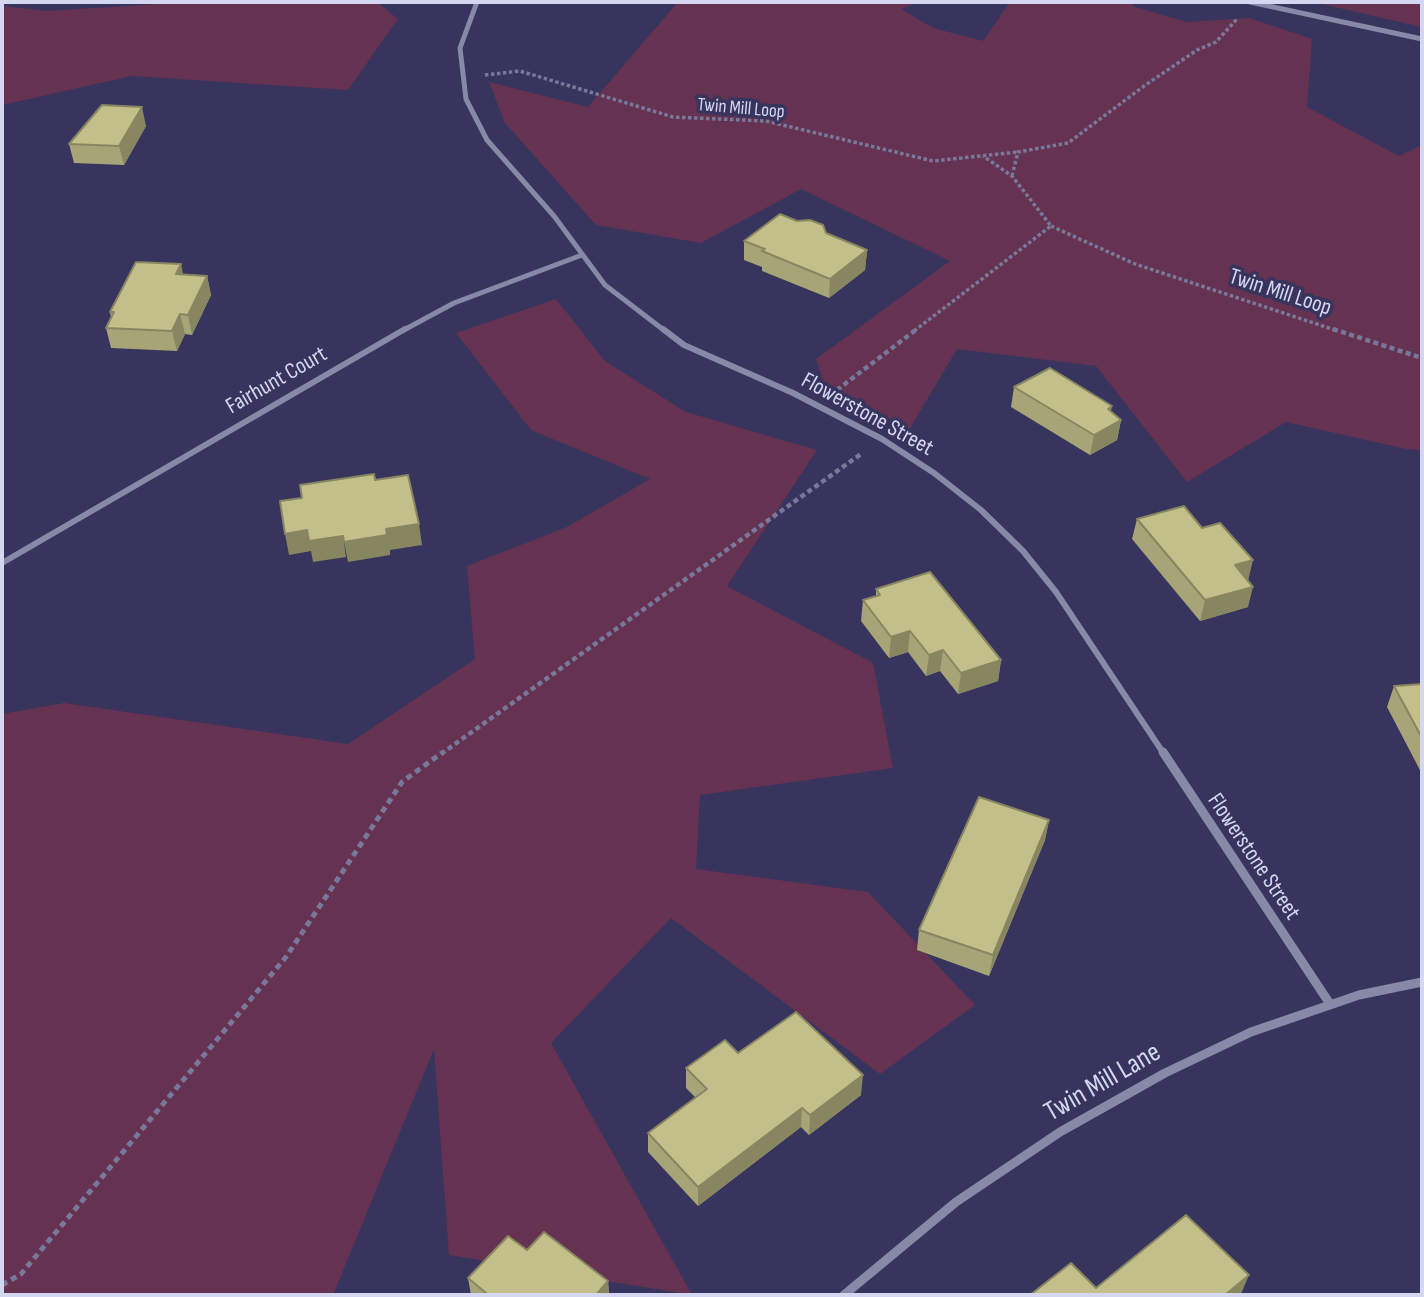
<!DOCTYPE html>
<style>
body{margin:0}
#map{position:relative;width:1424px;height:1297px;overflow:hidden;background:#37345d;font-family:"Sofia Sans Condensed",sans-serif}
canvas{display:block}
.frame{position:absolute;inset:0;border:4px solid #d5d6ef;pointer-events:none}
</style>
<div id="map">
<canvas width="1424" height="1297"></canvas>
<div class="frame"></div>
</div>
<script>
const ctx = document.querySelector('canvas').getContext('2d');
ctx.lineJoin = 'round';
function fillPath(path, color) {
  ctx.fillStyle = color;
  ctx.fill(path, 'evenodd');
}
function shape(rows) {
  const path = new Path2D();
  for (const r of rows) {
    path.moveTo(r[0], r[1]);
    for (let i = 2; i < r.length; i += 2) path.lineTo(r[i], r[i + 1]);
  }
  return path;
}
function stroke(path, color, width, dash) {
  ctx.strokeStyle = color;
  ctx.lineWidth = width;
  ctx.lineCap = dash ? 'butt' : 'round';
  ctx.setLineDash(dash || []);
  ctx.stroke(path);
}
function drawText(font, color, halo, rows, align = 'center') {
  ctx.font = font + ' "Sofia Sans Condensed",sans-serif';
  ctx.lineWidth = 7;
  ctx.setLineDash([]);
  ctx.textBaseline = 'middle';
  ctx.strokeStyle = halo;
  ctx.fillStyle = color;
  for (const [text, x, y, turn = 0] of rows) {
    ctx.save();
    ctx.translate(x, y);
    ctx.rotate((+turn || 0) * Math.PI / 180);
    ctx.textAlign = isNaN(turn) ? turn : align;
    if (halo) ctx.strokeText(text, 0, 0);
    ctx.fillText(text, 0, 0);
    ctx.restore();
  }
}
fillPath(shape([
 [193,2,377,2,398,19,348,90,132,76,2,105,2,6,46,11],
 [678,2,919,2,901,9,933,28,983,41,1010,2,1134,2,1132,6,1187,22,1249,18,1312,39,1307,107,1399,156,1422,145,1422,450,1406,449,1286,422,1187,482,1096,366,957,349,909,430,825,386,816,359,950,261,801,189,701,243,596,225,505,123,489,82,588,107],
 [1313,2,1422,2,1422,27],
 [556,299,605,361,686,412,817,450,727,586,873,663,893,768,700,795,696,869,868,892,975,1005,880,1074,671,918,551,1043,692,1295,449,1255,434,1049,333,1295,2,1295,2,714,64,703,348,744,475,659,467,566,567,527,650,479,531,430,456,333]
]), '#653351');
stroke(shape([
 [485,75,520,71,673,117,766,121,933,161,1018,152],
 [1012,176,1018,152,1068,143,1144,86,1197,50,1216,42,1237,19],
 [1051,226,1135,264,1338,331],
 [914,331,1051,226,1012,176,983,156]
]), '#79789a', 3.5, [3.5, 2.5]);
stroke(shape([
 [1333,329,1422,358],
 [837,390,917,329],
 [441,754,861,454]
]), '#79789a', 4.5, [5, 3.5]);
stroke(shape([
 [2,1285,21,1274,286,957,402,782,443,752]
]), '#79789a', 5, [6, 4.5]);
stroke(shape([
 [477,2,460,48,466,99,487,140,554,216,605,285,665,331],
 [1250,2,1422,39],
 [402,331,454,303,582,255]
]), '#8888a7', 5);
stroke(shape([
 [663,329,684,345,793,393,882,439,934,473,981,510,1023,551,1056,592,1164,754],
 [2,563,405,329]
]), '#8888a7', 6);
stroke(shape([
 [1163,752,1330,1004],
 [844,1295,956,1202,1060,1132,1165,1073,1251,1032,1359,995,1422,982]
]), '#8888a7', 9);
fillPath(shape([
 [146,126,124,165,74,163,69,144],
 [826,233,867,250,865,270,829,298,762,271,762,267,744,260,744,241],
 [183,275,207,276,211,295,192,335,185,334,177,351,111,348,106,328,111,318,110,312],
 [1014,387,1111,412,1121,420,1117,440,1090,455,1011,407],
 [1137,519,1248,580,1248,607,1200,621,1132,539],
 [876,589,1001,660,998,681,958,694,940,671,926,676,908,652,889,658,861,621,863,600,876,596],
 [1422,684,1422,774,1387,707,1394,686],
 [1049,820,1045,840,989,976,917,950,919,930],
 [738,1053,861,1095,809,1135,801,1127,698,1206,648,1152,648,1133,696,1098,686,1088,686,1068],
 [527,1250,608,1281,609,1295,471,1295,468,1278]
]), '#a7a477');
fillPath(shape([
 [142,107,146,126,124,165,119,146],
 [867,250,865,270,829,298,830,279],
 [181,264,185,283,176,274],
 [207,276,211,295,192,335,188,315],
 [180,314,185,334,177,351,172,331],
 [1112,406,1108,427,1121,420,1117,440,1090,455,1094,435,1108,409],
 [419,524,422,545,390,550,390,555,348,562,344,542,386,529],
 [307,530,343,536,346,557,313,562,311,551,289,555,285,534],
 [1253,560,1248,581,1235,565],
 [1253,587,1248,607,1200,621,1205,600],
 [910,631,908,652,889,658,891,637],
 [943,650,940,671,926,676,929,655],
 [1001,660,998,681,958,694,961,673],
 [1049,820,1045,840,989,976,993,955],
 [863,1075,861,1095,809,1135,810,1115],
 [802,1108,801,1127,698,1206,698,1187],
 [1249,1275,1241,1294,1225,1295],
 [608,1281,609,1295,596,1295]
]), '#888661');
const building = shape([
 [102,105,142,107,119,146,69,144,102,105],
 [780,214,797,221,810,220,823,225,826,233,867,250,830,279,762,251,765,249,744,241,780,214],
 [136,262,181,264,176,274,207,276,188,315,180,314,172,331,106,328,114,312,110,312,136,262],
 [1050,368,1112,406,1108,409,1121,420,1094,435,1014,387,1050,368],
 [374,474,375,480,408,475,419,524,386,529,387,535,344,542,343,536,309,541,307,530,285,534,280,501,302,498,300,485,374,474],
 [1184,506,1202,528,1220,523,1253,560,1235,565,1253,587,1205,600,1137,519,1184,506],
 [930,572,1001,660,961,673,943,650,929,655,910,631,891,637,863,600,880,595,876,589,930,572],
 [1422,684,1422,738,1394,686,1422,684],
 [979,797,1049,820,993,955,919,930,979,797],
 [796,1012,863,1075,810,1115,802,1108,698,1187,648,1133,707,1089,686,1068,725,1040,738,1053,796,1012],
 [1186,1215,1249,1275,1225,1295,1030,1295,1071,1263,1096,1288,1186,1215],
 [544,1232,608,1281,596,1295,484,1295,486,1293,468,1278,508,1236,527,1250,544,1232]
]);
fillPath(building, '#c2bf8a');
stroke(building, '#888661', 2);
drawText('19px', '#d5d6ef', '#37345d', [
 ["Twin Mill Loop",741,109,5]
]);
drawText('23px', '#d5d6ef', '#37345d', [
 ["Twin Mill Loop",1280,293,18],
 ["Fairhunt Court",277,381,-30],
 ["Flowerstone Street",867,415,29],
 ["Flowerstone Street",1253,857,56]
]);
drawText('28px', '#d5d6ef', '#37345d', [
 ["Twin Mill Lane",1103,1083,-30]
]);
</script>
